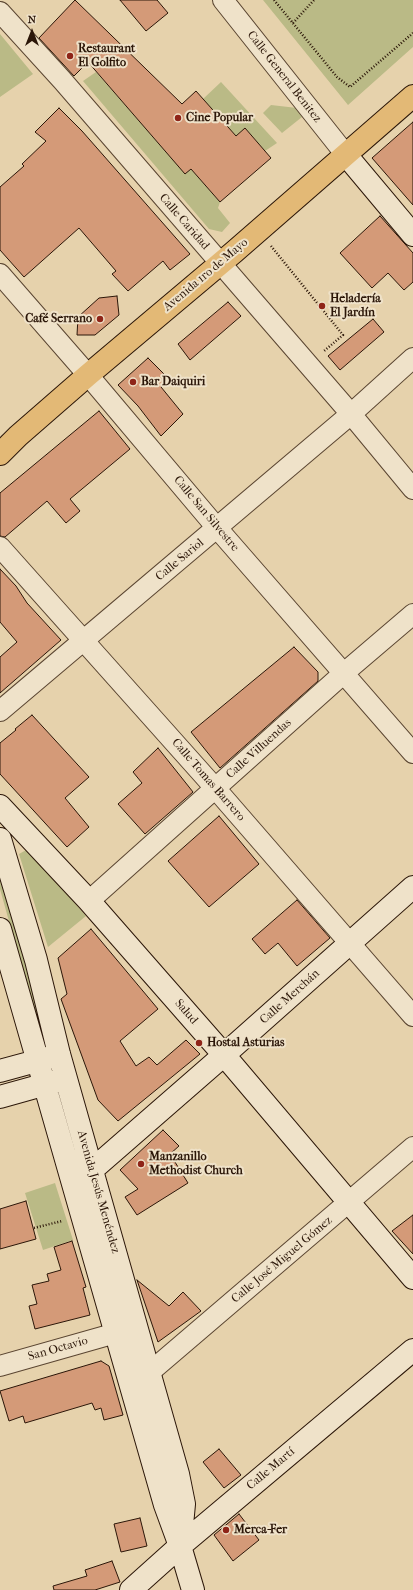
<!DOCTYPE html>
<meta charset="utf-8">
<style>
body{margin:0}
#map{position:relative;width:413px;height:1590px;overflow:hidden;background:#e6d2ac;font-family:"IM FELL French Canon",serif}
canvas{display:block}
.north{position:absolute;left:12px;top:12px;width:40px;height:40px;-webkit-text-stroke:3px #efe2c9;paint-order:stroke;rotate:0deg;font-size:11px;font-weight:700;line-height:16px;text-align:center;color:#2b1608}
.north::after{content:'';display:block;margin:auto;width:14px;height:18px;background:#2b1608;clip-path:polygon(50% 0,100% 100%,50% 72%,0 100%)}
</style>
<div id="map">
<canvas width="413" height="1590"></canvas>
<div class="north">N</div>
</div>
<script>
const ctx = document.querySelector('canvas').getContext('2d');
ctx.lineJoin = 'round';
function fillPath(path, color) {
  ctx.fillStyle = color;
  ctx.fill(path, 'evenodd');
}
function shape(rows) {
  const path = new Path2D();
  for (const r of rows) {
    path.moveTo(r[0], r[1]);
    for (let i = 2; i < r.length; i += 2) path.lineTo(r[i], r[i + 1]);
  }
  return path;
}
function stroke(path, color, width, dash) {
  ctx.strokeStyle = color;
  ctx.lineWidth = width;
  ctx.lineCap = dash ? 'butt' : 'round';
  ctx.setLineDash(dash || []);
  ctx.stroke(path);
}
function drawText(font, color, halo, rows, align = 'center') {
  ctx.font = font + ' "IM FELL French Canon",serif';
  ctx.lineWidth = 4;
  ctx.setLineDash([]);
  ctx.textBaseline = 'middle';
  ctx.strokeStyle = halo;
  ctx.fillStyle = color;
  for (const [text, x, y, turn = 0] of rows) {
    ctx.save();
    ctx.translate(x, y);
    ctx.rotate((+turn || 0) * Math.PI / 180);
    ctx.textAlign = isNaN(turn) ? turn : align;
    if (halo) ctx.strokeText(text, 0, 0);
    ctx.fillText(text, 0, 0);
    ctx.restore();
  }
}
fillPath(shape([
 [263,0,413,0,413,47,348,105],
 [0,34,33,74,0,97],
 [96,72,185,173,191,169,220,202,218,208,230,223,222,232,209,229,83,81],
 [221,82,277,143,265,151,245,128,236,136,203,99],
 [271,105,297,108,302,117,282,133,263,113],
 [28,849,86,916,48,947,19,854],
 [0,874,48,1046,44,1047,0,889],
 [55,1183,73,1240,43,1250,25,1193]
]), '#baba86');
const building = shape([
 [75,0,182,104,196,91,236,136,245,128,271,158,220,202,191,169,185,174,88,62,74,76,39,38,75,0],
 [120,0,157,0,168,13,146,31,120,0],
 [59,108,82,131,190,254,170,270,163,261,128,291,112,274,116,271,79,228,24,277,0,250,0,187,24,166,22,164,46,141,35,132,59,108],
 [413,122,413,205,372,158,413,122],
 [380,216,413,253,413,282,404,290,388,273,372,288,340,253,380,216],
 [117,296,119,315,95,335,77,335,78,317,99,298,117,296],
 [228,302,241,316,190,360,178,344,228,302],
 [373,319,384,332,340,370,328,356,373,319],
 [148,358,169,379,161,387,183,414,161,436,138,406,118,385,148,358],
 [99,411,130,449,70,499,80,511,66,523,47,501,5,537,0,536,0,493,99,411],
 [0,569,16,586,27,603,61,640,0,693,0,657,17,642,0,622,0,569],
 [294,647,318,672,318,681,220,768,191,732,294,647],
 [32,715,89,777,65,798,89,827,67,847,0,774,0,743,16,730,15,729,32,715],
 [158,748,193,792,145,834,118,804,142,783,133,772,158,748],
 [219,816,259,864,209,907,168,861,219,816],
 [297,900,330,938,297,966,278,943,265,954,252,939,297,900],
 [91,929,158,1009,120,1041,136,1066,149,1057,157,1065,186,1040,200,1054,118,1121,98,1100,61,999,67,994,58,958,91,929],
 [163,1130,179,1146,170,1154,188,1183,137,1215,125,1197,138,1189,120,1170,163,1130],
 [26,1201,36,1239,0,1249,0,1209,26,1201],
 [413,1215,413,1254,392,1231,413,1215],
 [72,1241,86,1287,83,1288,90,1315,35,1329,29,1306,37,1304,32,1285,49,1281,47,1274,61,1270,54,1247,72,1241],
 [137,1280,169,1306,183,1292,201,1311,158,1342,137,1280],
 [101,1361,109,1366,123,1415,104,1420,101,1408,95,1410,92,1403,25,1423,23,1416,9,1421,0,1391,101,1361],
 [219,1449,241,1475,224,1488,203,1462,219,1449],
 [239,1514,259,1540,233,1561,214,1535,239,1514],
 [140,1518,147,1546,121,1552,114,1524,140,1518],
 [112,1561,120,1582,95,1590,54,1590,53,1586,87,1576,85,1570,112,1561]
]);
fillPath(building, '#d49a78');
stroke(building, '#2b1608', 1);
const street = shape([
 [223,0,346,155],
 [0,12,62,80,351,414,413,489],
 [0,274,88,375,217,528,413,753],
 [0,547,215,788,413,1016],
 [0,711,351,414,413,358],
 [89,901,344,673,413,614],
 [0,1366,116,1333],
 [150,1372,413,1147]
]);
const secondary = shape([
 [346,155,413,235],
 [0,806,89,901,224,1055,413,1278],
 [0,839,36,960,59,1054,178,1474,184,1504,180,1546],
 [0,929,165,1505,180,1546,193,1590],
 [0,1071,51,1057],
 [0,1097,57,1081],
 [81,1177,92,1170,224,1055,413,887],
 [131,1590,180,1546,413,1350]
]);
const primary = shape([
 [0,454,18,436,88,375,234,252,413,96]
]);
stroke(street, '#5a4531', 22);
stroke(secondary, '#2b1608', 24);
stroke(primary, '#2b1608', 24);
stroke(shape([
 [274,0,337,77,350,87,413,33],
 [293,23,314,0],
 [271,246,343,335,324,351],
 [34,1228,62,1221]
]), '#2b1608', 2.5, [1, 2]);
stroke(street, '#efe2c9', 20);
stroke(secondary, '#efe2c9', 22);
stroke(primary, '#e3b976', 22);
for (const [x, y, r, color] of [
 [70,56,4,"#8f2418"],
 [178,118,4,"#8f2418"],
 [322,306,4,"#8f2418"],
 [100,319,4,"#8f2418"],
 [133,382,4,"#8f2418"],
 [199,1043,4,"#8f2418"],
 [141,1164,4,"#8f2418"],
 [226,1530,4,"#8f2418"]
]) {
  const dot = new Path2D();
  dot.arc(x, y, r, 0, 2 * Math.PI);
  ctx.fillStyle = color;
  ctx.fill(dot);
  stroke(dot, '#efe2c9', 1.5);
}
drawText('bold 12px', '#2b1608', '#efe2c9', [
 ["Restaurant",78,49],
 ["El Golfito",78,63],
 ["Cine Popular",186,118],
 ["Heladería",330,299],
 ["El Jardín",330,313],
 ["Café Serrano",92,319,"right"],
 ["Bar Daiquiri",141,382],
 ["Hostal Asturias",207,1043],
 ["Manzanillo",149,1157],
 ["Methodist Church",149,1171],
 ["Merca-Fer",234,1530]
], 'left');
drawText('12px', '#2b1608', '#efe2c9', [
 ["Calle General Benitez",284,77,52],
 ["Calle Caridad",184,222,49],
 ["Avenida 1ro de Mayo",206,275,-40],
 ["Calle San Silvestre",206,514,50],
 ["Calle Sariol",180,560,-40],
 ["Calle Villuendas",259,749,-42],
 ["Calle Tomas Barrero",208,780,49],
 ["Calle Merchán",290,997,-42],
 ["Salud",186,1012,49],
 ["Avenida Jesús Menéndez",98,1192,74],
 ["Calle José Miguel Gómez",282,1260,-40],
 ["San Octavio",58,1349,-16],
 ["Calle Martí",271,1469,-40]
]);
</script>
